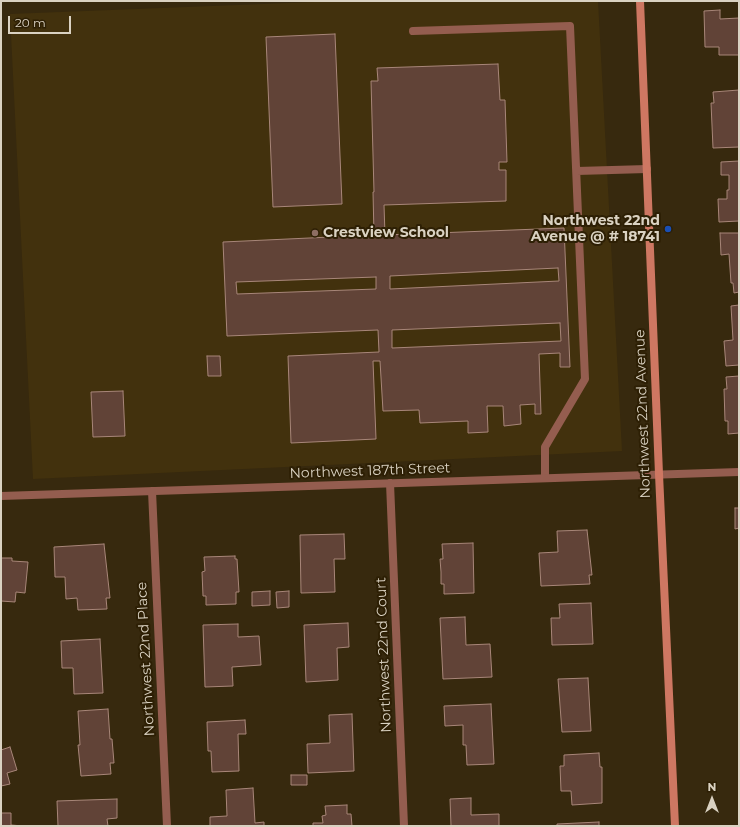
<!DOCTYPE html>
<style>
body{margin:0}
#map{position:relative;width:740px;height:827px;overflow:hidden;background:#37290e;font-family:Montserrat,sans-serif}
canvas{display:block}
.frame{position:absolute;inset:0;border:2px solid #dad2c2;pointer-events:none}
.north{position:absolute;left:692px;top:779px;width:40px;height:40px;-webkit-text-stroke:3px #2d1f04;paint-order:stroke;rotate:0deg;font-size:11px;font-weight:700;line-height:16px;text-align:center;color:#dad2c2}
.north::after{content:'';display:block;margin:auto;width:14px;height:18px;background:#dad2c2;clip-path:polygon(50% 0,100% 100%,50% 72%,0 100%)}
.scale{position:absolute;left:8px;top:16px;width:63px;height:18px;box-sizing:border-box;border:2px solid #dad2c2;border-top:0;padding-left:5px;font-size:12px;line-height:14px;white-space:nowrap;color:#dad2c2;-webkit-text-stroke:3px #2d1f04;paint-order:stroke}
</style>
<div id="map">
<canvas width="740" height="827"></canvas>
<div class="frame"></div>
<div class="north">N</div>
<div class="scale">20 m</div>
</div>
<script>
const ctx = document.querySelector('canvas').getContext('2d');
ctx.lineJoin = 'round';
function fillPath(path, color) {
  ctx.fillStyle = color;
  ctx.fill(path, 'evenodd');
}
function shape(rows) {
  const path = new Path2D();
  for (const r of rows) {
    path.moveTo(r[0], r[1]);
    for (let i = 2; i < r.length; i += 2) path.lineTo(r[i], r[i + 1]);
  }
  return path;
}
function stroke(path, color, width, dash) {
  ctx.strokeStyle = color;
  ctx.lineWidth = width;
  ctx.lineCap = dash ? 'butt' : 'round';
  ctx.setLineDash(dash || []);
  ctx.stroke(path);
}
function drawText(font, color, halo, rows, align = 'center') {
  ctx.font = font + ' Montserrat,sans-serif';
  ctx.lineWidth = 4;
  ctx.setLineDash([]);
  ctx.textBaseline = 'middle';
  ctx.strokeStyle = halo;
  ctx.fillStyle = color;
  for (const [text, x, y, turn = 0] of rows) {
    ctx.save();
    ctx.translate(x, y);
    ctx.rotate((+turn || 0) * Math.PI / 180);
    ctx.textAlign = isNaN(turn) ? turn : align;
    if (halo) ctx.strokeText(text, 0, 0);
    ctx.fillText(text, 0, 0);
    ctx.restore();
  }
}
fillPath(shape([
 [339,1,598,1,622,451,33,479,10,14]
]), '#42310d');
const building = shape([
 [720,10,720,19,739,18,739,10,739,55,719,55,719,47,705,47,704,11,720,10],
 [335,34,342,204,273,207,266,37,335,34],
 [498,64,500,100,505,100,507,162,499,162,499,170,506,170,506,201,384,205,385,235,564,228,570,367,560,367,560,353,539,354,541,414,535,414,535,404,520,405,521,424,504,426,503,406,487,406,488,432,468,433,468,421,420,423,419,410,383,411,380,361,373,361,376,439,291,443,288,356,379,352,378,330,227,336,223,242,374,235,373,192,374,192,371,81,378,81,377,68,498,64],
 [558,268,559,281,390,289,390,276,558,268],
 [376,277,376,289,237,294,236,282,376,277],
 [560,323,561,341,392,348,392,330,560,323],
 [739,90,739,147,713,148,711,103,714,103,713,92,739,90],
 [739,161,739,221,719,222,718,199,727,199,727,190,729,190,729,175,721,175,721,162,739,161],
 [720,233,739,233,739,292,734,293,733,283,731,283,729,254,721,255,720,233],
 [739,305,739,365,726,366,724,341,733,340,731,306,739,305],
 [207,356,220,356,221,376,208,376,207,356],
 [739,376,739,433,728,434,728,421,725,421,724,389,727,389,726,377,739,376],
 [123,391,125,436,93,437,91,392,123,391],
 [735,508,739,508,739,528,735,529,735,508],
 [587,530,592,575,589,575,590,584,541,586,539,553,558,552,557,531,587,530],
 [344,534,345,559,334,559,335,592,301,593,300,535,344,534],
 [473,543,474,593,444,594,444,584,441,584,441,572,440,559,443,559,442,544,473,543],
 [104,544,110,598,106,598,107,609,78,610,77,598,66,599,65,577,55,577,54,547,104,544],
 [235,556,235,559,237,559,239,592,236,592,236,604,206,605,206,596,203,596,202,572,205,571,204,557,235,556],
 [1,558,12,558,12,561,28,562,25,593,16,592,15,602,1,601,1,558],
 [270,591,270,605,252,606,252,592,270,591],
 [289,591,289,607,277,608,276,592,289,591],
 [591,603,593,644,552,645,551,618,560,618,559,604,591,603],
 [465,617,466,645,490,644,492,677,443,679,440,618,465,617],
 [348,623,349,647,337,648,338,680,306,682,304,625,348,623],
 [238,624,238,637,259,636,261,665,232,667,233,686,205,687,203,625,238,624],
 [100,639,103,693,74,694,73,668,62,668,61,641,100,639],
 [588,678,591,731,562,732,558,679,588,678],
 [491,704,494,764,467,765,466,745,463,745,463,725,445,726,444,706,491,704],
 [108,709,110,739,112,739,114,763,110,763,111,774,81,776,78,745,80,745,78,711,108,709],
 [352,714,354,771,308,773,307,744,330,743,329,715,352,714],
 [245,720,246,734,238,734,239,771,212,772,211,751,208,751,207,722,245,720],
 [10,747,17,770,7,773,10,784,1,786,1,750,10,747],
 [599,753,600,767,602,767,602,803,572,805,571,791,561,791,560,766,564,766,564,755,599,753],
 [291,775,307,775,307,785,291,785,291,775],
 [253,788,255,823,264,822,264,826,210,826,210,817,227,816,226,790,253,788],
 [471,798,471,815,499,814,499,826,451,826,450,799,471,798],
 [117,799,117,818,107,819,108,826,58,826,57,801,117,799],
 [347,805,347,814,351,814,352,826,313,826,313,823,323,823,322,816,326,815,325,806,347,805],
 [1,813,11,813,11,825,23,826,1,826,1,813],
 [599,822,599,826,557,826,557,824,599,822]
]);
fillPath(building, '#614337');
stroke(building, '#a88679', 1);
stroke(shape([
 [413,31,570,26,585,379,545,447,545,477],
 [577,171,647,169]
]), '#945d4f', 8);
stroke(shape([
 [390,483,404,826],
 [152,491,167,826],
 [1,496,739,472]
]), '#945d4f', 8);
stroke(shape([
 [640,1,659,474,675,826]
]), '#ce7762', 8);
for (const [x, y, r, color] of [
 [668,229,4,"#1a4fb4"],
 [315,233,4,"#8d6e63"]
]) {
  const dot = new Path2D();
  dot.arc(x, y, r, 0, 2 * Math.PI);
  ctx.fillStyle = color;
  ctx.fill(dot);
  stroke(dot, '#2d1f04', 1.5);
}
drawText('bold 14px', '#dad2c2', '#2d1f04', [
 ["Northwest 22nd",660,221],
 ["Avenue @ # 18741",660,237],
 ["Crestview School",323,233,"left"]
], 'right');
drawText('14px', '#dad2c2', '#2d1f04', [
 ["Northwest 22nd Avenue",643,414,-92],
 ["Northwest 187th Street",370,471,-2],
 ["Northwest 22nd Court",384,655,-92],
 ["Northwest 22nd Place",146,659,-93]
]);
</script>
